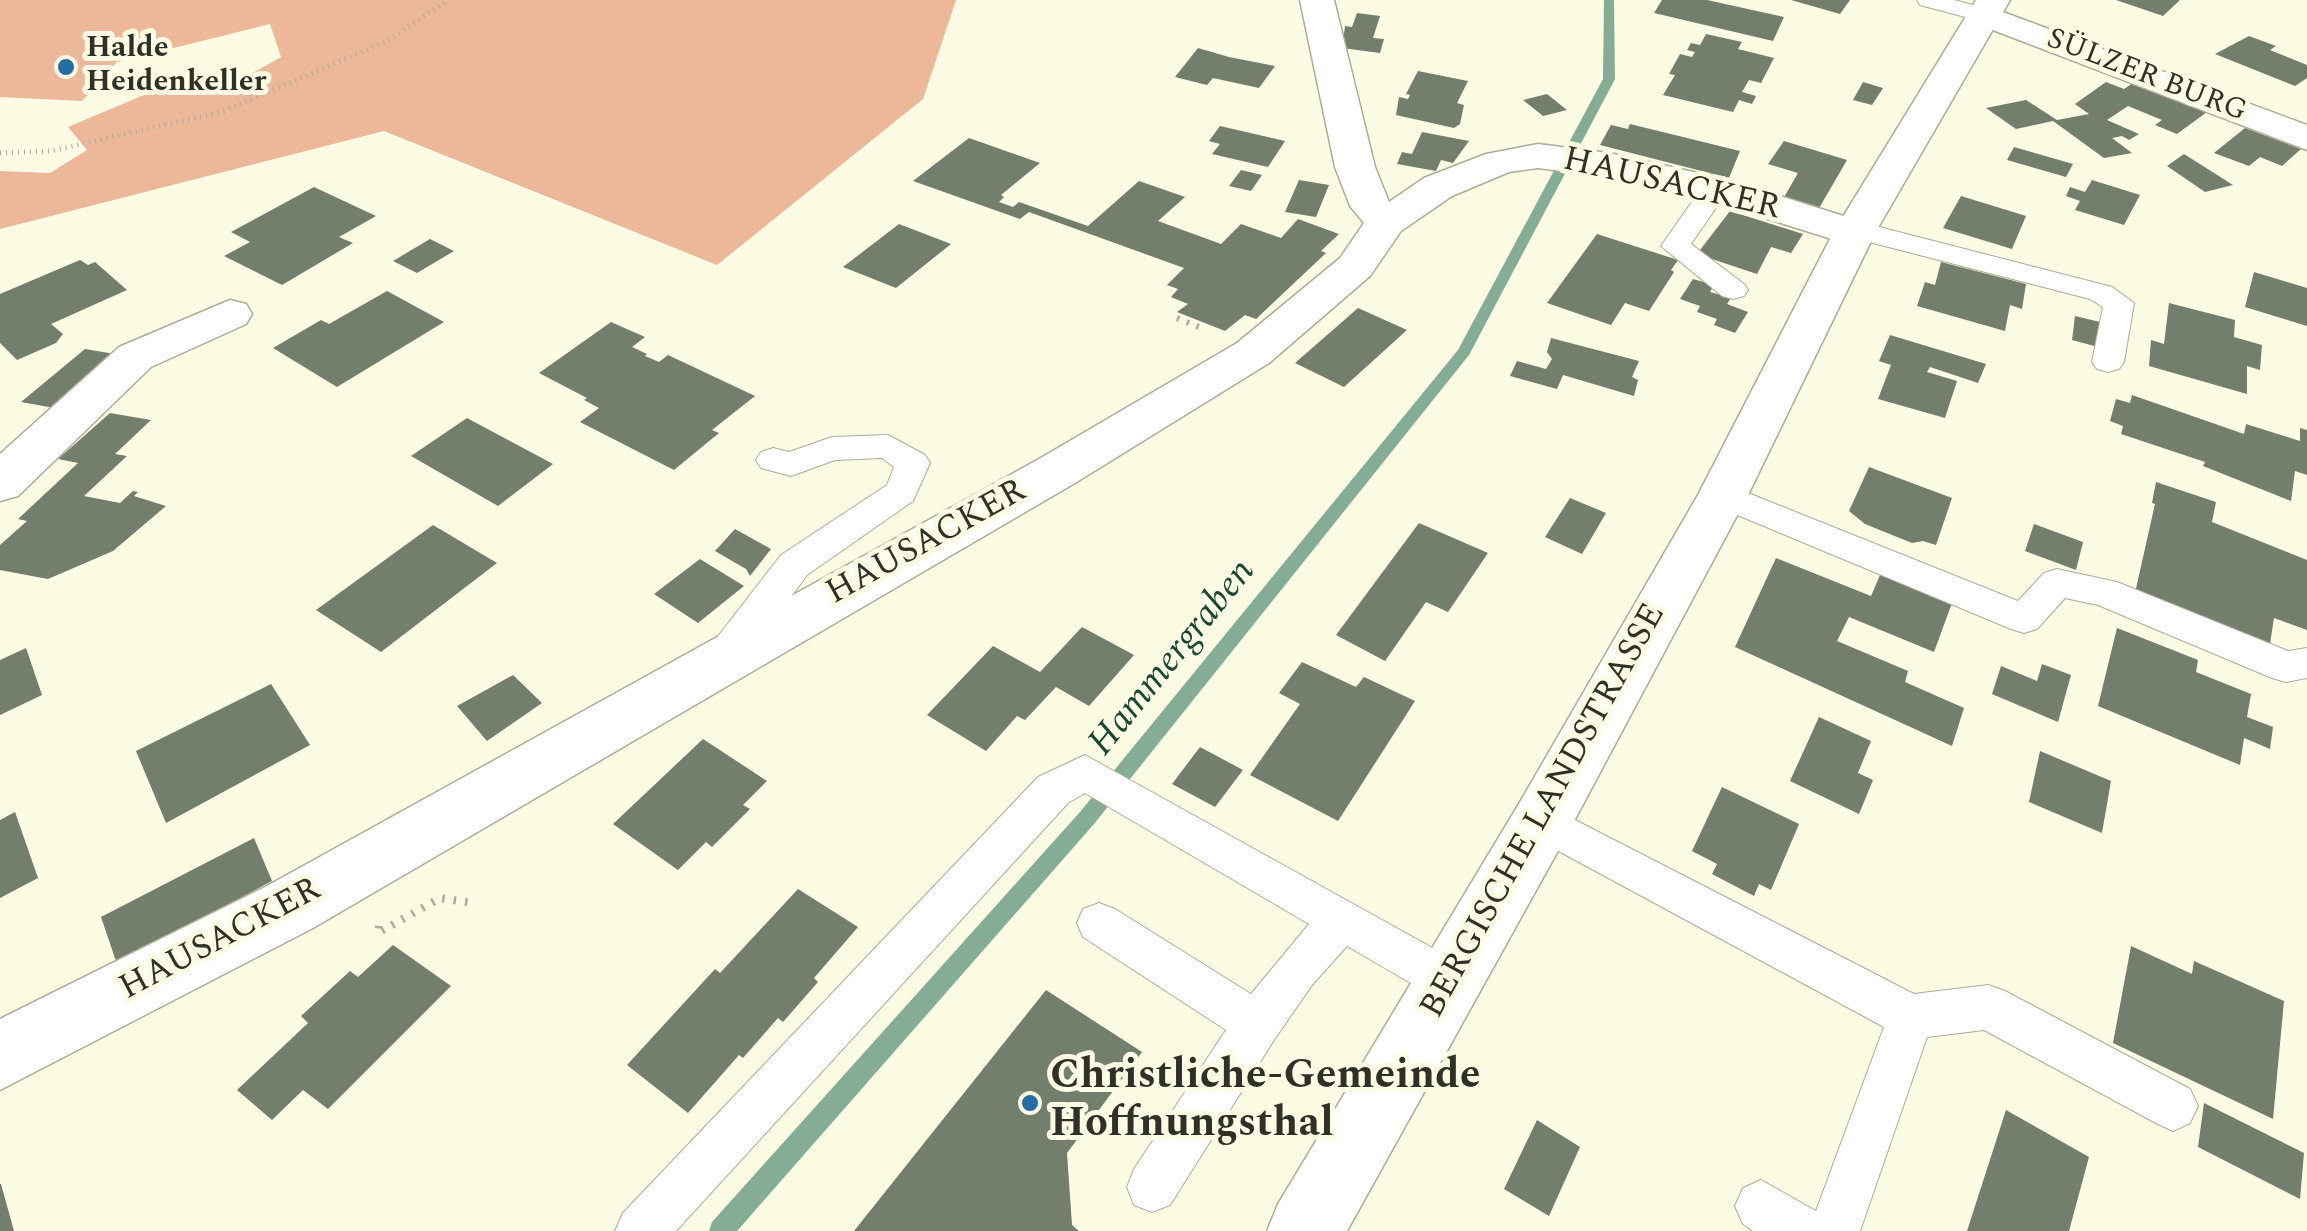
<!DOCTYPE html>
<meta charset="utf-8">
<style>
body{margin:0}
canvas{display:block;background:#fcfbe3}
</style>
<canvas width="2307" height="1231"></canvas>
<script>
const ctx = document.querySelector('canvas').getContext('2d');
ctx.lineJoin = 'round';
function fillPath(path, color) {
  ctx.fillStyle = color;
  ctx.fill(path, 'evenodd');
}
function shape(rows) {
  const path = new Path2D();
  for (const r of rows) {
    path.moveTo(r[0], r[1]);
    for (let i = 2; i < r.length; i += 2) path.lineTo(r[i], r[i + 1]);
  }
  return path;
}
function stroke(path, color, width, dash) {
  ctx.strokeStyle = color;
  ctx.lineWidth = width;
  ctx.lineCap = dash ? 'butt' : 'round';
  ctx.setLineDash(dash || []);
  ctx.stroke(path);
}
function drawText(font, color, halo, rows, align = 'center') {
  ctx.font = font + ' Spectral,serif';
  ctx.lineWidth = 10;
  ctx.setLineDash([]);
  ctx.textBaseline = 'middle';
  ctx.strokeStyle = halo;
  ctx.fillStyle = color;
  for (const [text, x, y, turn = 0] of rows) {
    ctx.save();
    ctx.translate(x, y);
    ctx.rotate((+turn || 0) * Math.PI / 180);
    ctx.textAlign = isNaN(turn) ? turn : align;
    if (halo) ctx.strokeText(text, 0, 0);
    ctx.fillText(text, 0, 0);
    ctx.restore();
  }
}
fillPath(shape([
 [0,0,956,0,923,99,717,265,384,131,0,229,0,171,50,173,87,150,68,127,144,95,225,83,251,74,281,57,270,24,117,62,82,101,0,97]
]), '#edb79a');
fillPath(shape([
 [1604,0,1614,0,1615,79,1469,355,1094,824,737,1231,709,1231,712,1222,1080,812,1458,350,1603,79,1604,0]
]), '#85ad95');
fillPath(shape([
 [1662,0,1707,0,1784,17,1773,41,1654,13],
 [1791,0,1850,0,1840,14],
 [2116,0,2180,0,2163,16],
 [1357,13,1380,16,1373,38,1384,39,1380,53,1342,48,1345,26,1352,27],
 [1706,34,1742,42,1738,49,1774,58,1761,83,1749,80,1742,92,1756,96,1752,104,1739,100,1733,112,1663,95,1675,75,1669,74,1680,54,1692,57,1695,52,1687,50,1691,43,1700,45],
 [2249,36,2276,46,2270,50,2307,65,2307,78,2295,86,2215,54],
 [1198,48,1229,57,1275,66,1259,88,1213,78,1207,85,1175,77],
 [1418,71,1468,81,1457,103,1464,105,1460,124,1454,128,1396,115,1399,97,1408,99,1410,95,1406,94],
 [1863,82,1883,88,1872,105,1853,100],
 [2106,82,2124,89,2133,83,2207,112,2177,134,2155,125,2162,120,2128,106,2107,120,2139,134,2129,140,2122,136,2112,138,2132,153,2104,158,2053,121,2016,129,1986,108,2026,100,2057,120,2089,114,2075,104],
 [1547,94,1567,110,1543,116,1523,100],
 [1630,124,1740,151,1729,178,1600,145,1611,125,1628,129],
 [1220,126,1285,141,1268,167,1212,154,1220,144,1209,141],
 [2245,128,2301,149,2282,166,2260,157,2249,166,2214,153],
 [1422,132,1469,141,1453,163,1441,160,1436,171,1397,164,1402,152,1412,154],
 [969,138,1040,163,1001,195,1004,197,999,202,1013,207,1019,202,1088,226,1139,181,1185,197,1158,221,1221,244,1241,224,1281,238,1298,219,1339,234,1321,251,1326,253,1256,319,1245,315,1225,331,1177,312,1188,304,1171,297,1178,289,1167,285,1184,268,1029,212,1020,219,913,181],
 [1784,141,1847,160,1818,210,1783,199,1798,173,1768,164],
 [2014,147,2073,164,2066,177,2007,160],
 [2184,154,2233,185,2205,192,2167,166],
 [1241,170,1262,175,1251,191,1229,186],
 [1299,180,1329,185,1316,217,1285,212],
 [2092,180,2140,195,2124,225,2075,210,2080,201,2066,196,2070,187,2085,192],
 [314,187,376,216,339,237,353,243,282,285,224,256,250,242,231,232],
 [1961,196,2026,216,2012,249,1943,228],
 [1730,211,1803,234,1791,253,1771,247,1757,274,1697,254],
 [899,224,951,244,896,288,843,267],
 [1597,234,1678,260,1671,270,1674,272,1649,311,1625,303,1611,325,1547,303],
 [430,239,454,251,417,273,393,261],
 [80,260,88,265,95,262,127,290,51,324,63,334,56,343,17,360,0,343,0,294],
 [1941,262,2026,284,2022,309,2010,305,2005,331,1917,306,1925,282,1935,285],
 [2254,272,2307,288,2307,326,2245,307],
 [1693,279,1714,285,1710,292,1731,298,1727,304,1748,312,1735,333,1714,325,1717,319,1697,312,1700,306,1680,299],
 [387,291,444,322,337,387,273,348,321,320,329,324],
 [2169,303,2235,320,2234,337,2262,345,2260,370,2247,366,2247,394,2149,366,2151,340,2164,344],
 [1358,308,1407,330,1344,387,1295,363],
 [2075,316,2100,322,2098,347,2072,340],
 [611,322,645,337,632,347,647,354,645,356,659,362,668,355,755,396,712,430,719,433,674,470,580,422,599,408,584,400,587,398,539,373],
 [1890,335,1986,364,1978,383,1930,367,1927,372,1957,381,1945,418,1878,399,1891,365,1879,361],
 [1551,338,1639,361,1632,377,1638,380,1634,396,1563,375,1557,389,1510,376,1517,361,1546,369,1552,359,1547,352],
 [85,349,121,355,60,409,21,402],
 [2132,395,2244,434,2246,424,2300,441,2300,428,2307,430,2307,475,2295,471,2291,501,2203,466,2205,462,2121,434,2123,426,2110,421,2116,399,2130,403],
 [110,413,151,420,115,454,127,456,84,496,120,503,133,491,138,492,134,496,166,506,113,551,48,579,0,570,0,545,27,521,18,519,78,463,58,459],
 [467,418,553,464,498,506,411,456],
 [1869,467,1952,498,1936,545,1923,541,1912,543,1865,524,1849,511],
 [2156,482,2216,502,2212,522,2307,560,2307,630,2274,618,2270,644,2135,593,2155,504,2152,503],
 [1570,498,1606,513,1582,554,1545,537],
 [1419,523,1488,553,1448,612,1426,602,1385,661,1336,635],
 [2034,524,2083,542,2076,570,2025,551],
 [433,525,497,563,381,652,316,610],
 [735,529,771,549,750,576,746,569,715,551],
 [1776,558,1871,596,1880,575,1952,603,1934,652,1849,617,1837,641,1908,671,1905,682,1964,708,1952,746,1735,647],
 [700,559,744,586,698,623,654,594],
 [1082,627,1134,655,1089,706,1056,687,1025,720,1017,716,986,751,927,715,993,646,1040,672],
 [2117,628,2198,660,2196,672,2251,694,2247,717,2273,727,2270,749,2244,738,2240,765,2098,706],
 [26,648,42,695,0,715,0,660],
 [1302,662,1356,687,1364,677,1415,701,1338,821,1250,775,1300,704,1279,693],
 [2042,664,2071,675,2058,722,1992,694,2001,666,2037,681],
 [513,675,542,703,487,741,457,706],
 [271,684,310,745,166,823,136,751],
 [1819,717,1871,741,1858,773,1873,780,1859,814,1790,781],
 [703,739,767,781,743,805,750,809,712,847,706,842,678,870,613,824],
 [1200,747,1243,770,1215,807,1172,784],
 [2040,751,2111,781,2102,833,2029,802],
 [1722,787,1799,824,1771,890,1759,884,1754,896,1712,874,1717,864,1692,851],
 [15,812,38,878,0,898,0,820],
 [254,838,272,881,117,964,101,917],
 [798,889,858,927,814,978,818,982,783,1022,778,1018,743,1058,739,1055,688,1113,627,1065,715,969,720,973],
 [393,945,451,986,328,1109,303,1090,272,1120,237,1090,308,1023,301,1016,350,971,358,977],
 [2131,946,2192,974,2194,961,2284,1001,2273,1119,2113,1043],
 [1046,990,1142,1052,1067,1153,1072,1225,1079,1231,854,1231],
 [2204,1103,2304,1153,2300,1199,2198,1147],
 [2006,1110,2089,1157,2069,1231,1967,1231],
 [1537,1120,1580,1147,1549,1216,1504,1189],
 [0,1184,1,1184,14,1231,0,1231]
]), '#737e6c');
const service = shape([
 [1917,0,1954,0,1992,10,1996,15,1984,22,1920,5,1917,0],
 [1715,181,1729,189,1691,244,1744,284,1748,290,1744,296,1733,299,1722,296,1661,246,1705,183,1715,181],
 [1856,221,2112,287,2134,303,2124,362,2119,369,2108,372,2097,369,2092,362,2103,307,2090,299,1846,236,1842,230,1846,224,1856,221],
 [888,435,925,455,930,463,913,501,807,575,740,666,726,670,712,666,707,655,712,644,781,555,887,485,894,467,882,458,835,460,791,476,761,468,756,460,761,452,773,448,789,452,832,437,888,435],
 [1723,483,2018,601,2044,573,2057,569,2117,582,2288,651,2307,648,2307,678,2286,682,2272,678,2098,605,2065,598,2037,629,2024,633,2011,629,1711,504,1706,495,1711,486,1723,483],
 [1085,755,1465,966,1472,981,1465,996,1449,1003,1433,996,1347,946,1312,985,1274,1040,1170,1205,1152,1212,1134,1205,1127,1187,1134,1169,1226,1030,1083,937,1077,923,1083,909,1099,903,1115,909,1251,994,1309,924,1085,793,1068,803,676,1231,615,1231,623,1213,1038,777,1085,755],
 [1542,803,1914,994,1988,985,2005,991,2190,1089,2198,1106,2190,1123,2173,1131,2156,1123,1984,1030,1927,1037,1860,1231,1753,1231,1743,1224,1735,1206,1743,1188,1761,1180,1816,1211,1884,1027,1527,834,1521,821,1527,808,1542,803]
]);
const minor = shape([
 [1300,0,1334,0,1375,167,1389,202,1424,178,1486,154,1538,144,1609,153,1729,180,1869,224,1875,233,1869,242,1854,246,1704,199,1609,177,1538,168,1509,172,1452,196,1401,231,1370,276,1269,363,1075,483,313,928,0,1090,0,1019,267,886,1039,459,1237,343,1340,258,1364,223,1350,206,1335,167,1300,0],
 [1984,5,2307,125,2307,150,1972,22,1967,15,1972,8,1984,5],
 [230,300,246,304,252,314,246,324,151,367,18,496,0,501,0,454,119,347,230,300]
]);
const secondary = shape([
 [1976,0,2010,0,1875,233,1748,495,1564,840,1347,1231,1267,1231,1278,1204,1520,802,1698,495,1833,233,1976,0]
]);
stroke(service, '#adac96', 2);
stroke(minor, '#adac96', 3);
stroke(secondary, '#adac96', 3);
stroke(shape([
 [0,153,51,151,221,112,387,41,448,0]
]), '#aead9b', 5, [1, 5]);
stroke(shape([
 [1177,318,1199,327]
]), '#aead9b', 6, [2.5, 8]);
stroke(shape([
 [379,926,378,933,440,898,472,903]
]), '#aead9b', 8, [2.5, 9]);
fillPath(service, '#fff');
fillPath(minor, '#fff');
fillPath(secondary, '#fff');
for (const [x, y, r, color] of [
 [66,67,10,"#266da1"],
 [1030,1103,10,"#266da1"]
]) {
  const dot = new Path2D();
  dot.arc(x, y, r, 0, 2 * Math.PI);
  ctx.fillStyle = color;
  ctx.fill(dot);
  stroke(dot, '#fcfbe3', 4);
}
drawText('bold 30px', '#313027', '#fcfbe3', [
 ["Halde",86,50],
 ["Heidenkeller",86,84]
], 'left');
drawText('30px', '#313027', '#fcfbe3', [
 ["SÜLZER BURG",2146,77,21]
]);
drawText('35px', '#313027', '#fcfbe3', [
 ["HAUSACKER",1671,186,13],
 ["HAUSACKER",927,544,-29],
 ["BERGISCHE LANDSTRASSE",1545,812,-61],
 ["HAUSACKER",221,941,-28]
]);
drawText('italic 38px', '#194732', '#fcfbe3', [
 ["Hammergraben",1174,659,-51]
]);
drawText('bold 42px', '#313027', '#fcfbe3', [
 ["Christliche-Gemeinde",1050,1079],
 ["Hoffnungsthal",1050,1127]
], 'left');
</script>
